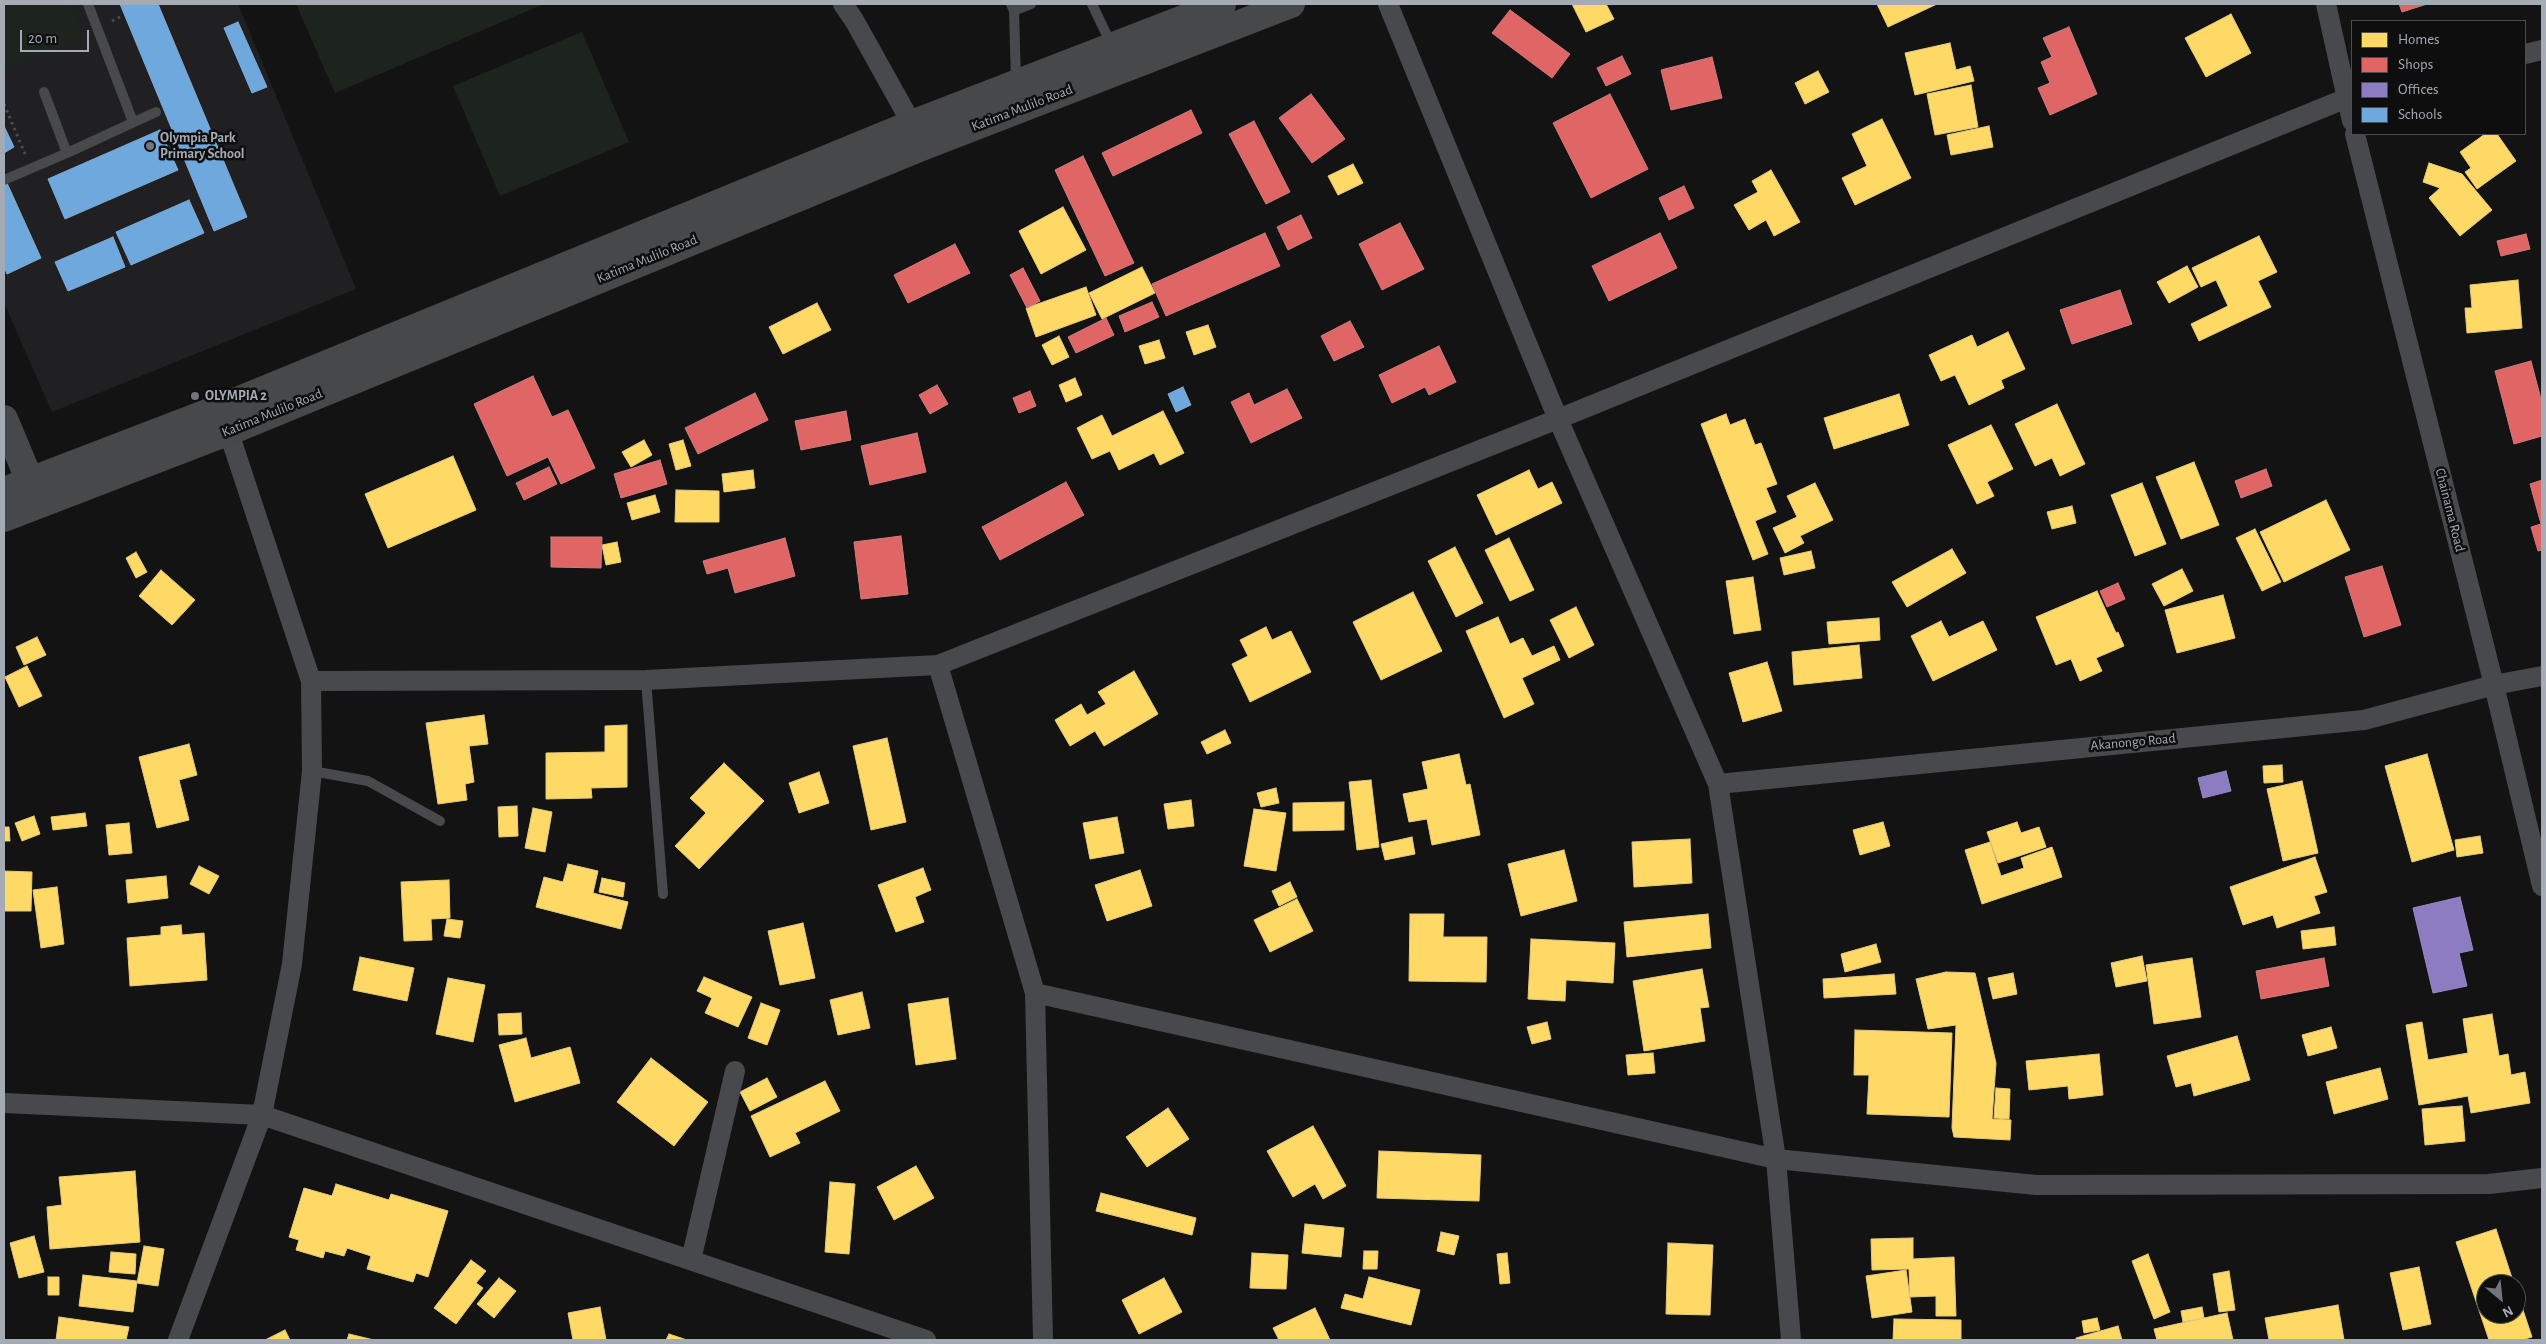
<!DOCTYPE html>
<style>
body{margin:0}
#map{position:relative;width:2546px;height:1344px;overflow:hidden;background:#131314;font-family:"Alegreya Sans",sans-serif}
canvas{display:block}
.frame{position:absolute;inset:0;border:5px solid #a5abb4;pointer-events:none}
.legend{position:absolute;left:2351px;top:20px;width:175px;height:115px;box-sizing:border-box;background:#0e0e0f;border:1px solid #4a4d51;margin:0;padding:6px 9px;list-style:none;font-size:15px;color:#a5abb4}
.legend li{display:flex;align-items:center;gap:10px;height:25px}
.legend b{width:25px;border:1px solid #4a4d51}
.north{position:absolute;left:2476px;top:1274px;width:50px;height:50px;box-sizing:border-box;background:#0e0e0f;border:1px solid #4a4d51;border-radius:50%;rotate:152deg;font-size:14px;font-weight:700;line-height:20px;text-align:center;color:#a5abb4}
.north::after{content:'';display:block;margin:auto;width:18px;height:22px;background:#72767c;clip-path:polygon(50% 0,100% 100%,50% 72%,0 100%)}
.scale{position:absolute;left:20px;top:30px;width:69px;height:22px;box-sizing:border-box;border:2px solid #a5abb4;border-top:0;padding-left:6px;font-size:15px;line-height:18px;white-space:nowrap;color:#a5abb4;-webkit-text-stroke:4px #0e0e0f;paint-order:stroke}
</style>
<div id="map">
<canvas width="2546" height="1344"></canvas>
<div class="frame"></div>
<ul class="legend">
<li><b style="height:14px;background:#ffd966"></b>Homes</li>
<li><b style="height:14px;background:#e06666"></b>Shops</li>
<li><b style="height:14px;background:#8e7cc3"></b>Offices</li>
<li><b style="height:14px;background:#6fa8dc"></b>Schools</li>
</ul>
<div class="north">N</div>
<div class="scale">20 m</div>
</div>
<script>
const ctx = document.querySelector('canvas').getContext('2d');
ctx.lineJoin = 'round';
function fillPath(path, color) {
  ctx.fillStyle = color;
  ctx.fill(path, 'evenodd');
}
function shape(rows) {
  const path = new Path2D();
  for (const r of rows) {
    path.moveTo(r[0], r[1]);
    for (let i = 2; i < r.length; i += 2) path.lineTo(r[i], r[i + 1]);
  }
  return path;
}
function stroke(path, color, width, dash) {
  ctx.strokeStyle = color;
  ctx.lineWidth = width;
  ctx.lineCap = dash ? 'butt' : 'round';
  ctx.setLineDash(dash || []);
  ctx.stroke(path);
}
function drawText(font, color, halo, rows, align = 'center') {
  ctx.font = font + ' "Alegreya Sans",sans-serif';
  ctx.lineWidth = 5;
  ctx.setLineDash([]);
  ctx.textBaseline = 'middle';
  ctx.strokeStyle = halo;
  ctx.fillStyle = color;
  for (const [text, x, y, turn = 0] of rows) {
    ctx.save();
    ctx.translate(x, y);
    ctx.rotate((+turn || 0) * Math.PI / 180);
    ctx.textAlign = isNaN(turn) ? turn : align;
    if (halo) ctx.strokeText(text, 0, 0);
    ctx.fillText(text, 0, 0);
    ctx.restore();
  }
}
fillPath(shape([
 [4,4,238,4,356,289,52,412,4,303]
]), '#202022');
fillPath(shape([
 [4,4,71,4,84,36,4,69],
 [296,4,544,4,335,93],
 [582,32,629,142,500,196,453,86]
]), '#1d241e');
const homes = shape([
 [1572,4,1606,4,1614,19,1586,32,1572,4],
 [1877,4,1937,4,1888,27,1877,4],
 [2231,14,2251,53,2206,77,2185,38,2231,14],
 [1950,43,1956,70,1970,66,1974,81,1915,95,1905,53,1950,43],
 [1818,71,1829,92,1805,104,1795,83,1818,71],
 [1971,85,1978,127,1935,135,1927,94,1971,85],
 [1882,119,1911,178,1855,205,1842,178,1867,166,1852,134,1882,119],
 [1989,126,1993,147,1951,155,1947,135,1989,126],
 [2485,134,2497,134,2516,161,2477,189,2465,172,2471,168,2460,152,2485,134],
 [2429,163,2462,174,2492,210,2460,236,2429,198,2440,188,2423,182,2429,163],
 [1353,164,1363,183,1338,195,1328,176,1353,164],
 [1771,170,1800,222,1774,236,1766,220,1749,230,1734,205,1758,192,1752,181,1771,170],
 [1063,207,1086,250,1041,274,1019,231,1063,207],
 [2259,236,2277,272,2258,281,2271,307,2199,341,2191,324,2228,306,2216,280,2201,287,2192,268,2259,236],
 [2187,266,2198,287,2169,303,2157,282,2187,266],
 [1142,267,1155,293,1102,319,1089,293,1142,267],
 [2518,280,2522,328,2467,333,2465,308,2472,308,2470,285,2518,280],
 [1086,287,1096,315,1036,337,1026,308,1086,287],
 [817,303,831,330,783,354,769,327,817,303],
 [1208,325,1216,347,1194,355,1186,332,1208,325],
 [2008,332,2025,369,2001,380,2004,388,1969,405,1955,375,1941,381,1929,355,1972,335,1977,347,2008,332],
 [1059,336,1069,357,1052,365,1042,345,1059,336],
 [1159,340,1165,358,1145,364,1139,346,1159,340],
 [1075,378,1082,395,1066,402,1059,385,1075,378],
 [1899,394,1909,425,1834,449,1824,418,1899,394],
 [2057,404,2085,464,2060,476,2052,458,2035,466,2015,424,2057,404],
 [1163,411,1184,453,1160,465,1154,453,1119,470,1110,451,1092,459,1077,428,1102,415,1112,436,1163,411],
 [1726,414,1730,425,1745,419,1755,445,1761,443,1777,484,1766,488,1776,512,1755,521,1768,554,1753,560,1701,424,1726,414],
 [1991,425,2013,469,1987,482,1994,496,1977,504,1948,445,1991,425],
 [644,440,652,455,631,467,622,452,644,440],
 [683,440,691,466,676,470,669,444,683,440],
 [453,456,476,510,388,548,365,494,453,456],
 [2194,462,2219,525,2181,539,2156,477,2194,462],
 [753,470,755,488,724,492,722,474,753,470],
 [1529,470,1538,489,1552,482,1562,503,1496,535,1477,495,1529,470],
 [1815,483,1833,520,1800,536,1804,543,1785,553,1773,528,1797,517,1787,496,1815,483],
 [2142,483,2166,544,2135,556,2111,495,2142,483],
 [676,490,719,491,719,522,675,522,676,490],
 [655,495,660,512,632,520,627,503,655,495],
 [2326,500,2350,550,2284,582,2260,532,2326,500],
 [2072,506,2076,523,2052,529,2047,512,2072,506],
 [2255,529,2281,582,2262,591,2236,538,2255,529],
 [1509,538,1534,590,1510,601,1485,550,1509,538],
 [617,542,621,562,606,565,602,545,617,542],
 [1455,547,1483,603,1456,617,1428,561,1455,547],
 [1952,549,1966,573,1907,607,1892,582,1952,549],
 [1811,551,1815,568,1784,575,1780,558,1811,551],
 [136,552,147,572,136,578,126,558,136,552],
 [2182,569,2193,591,2164,606,2152,584,2182,569],
 [161,570,195,600,172,625,139,596,161,570],
 [1753,577,1761,630,1734,634,1726,581,1753,577],
 [2097,591,2116,633,2118,632,2124,646,2096,658,2102,671,2080,681,2071,659,2056,665,2036,617,2097,591],
 [1413,592,1442,651,1381,680,1353,622,1413,592],
 [2223,595,2235,638,2177,653,2165,610,2223,595],
 [1576,607,1594,645,1569,658,1550,620,1576,607],
 [1498,617,1510,644,1523,638,1532,656,1554,646,1560,660,1522,678,1534,704,1504,718,1466,631,1498,617],
 [1879,618,1880,640,1829,644,1827,622,1879,618],
 [1941,621,1949,637,1983,621,1997,650,1933,681,1911,636,1941,621],
 [1266,627,1272,640,1291,631,1311,672,1250,702,1232,664,1248,656,1240,640,1266,627],
 [37,637,46,655,24,665,16,647,37,637],
 [1859,645,1862,678,1794,685,1792,652,1859,645],
 [1767,662,1782,711,1743,722,1729,673,1767,662],
 [27,666,42,696,19,707,5,677,27,666],
 [1134,671,1158,714,1104,746,1095,731,1070,746,1055,720,1081,704,1087,715,1106,704,1098,692,1134,671],
 [484,715,488,744,469,746,474,782,465,784,467,800,438,804,426,723,484,715],
 [627,725,627,787,591,788,592,798,546,799,546,753,605,752,605,726,627,725],
 [1225,730,1231,743,1207,754,1201,742,1225,730],
 [887,738,906,822,871,830,853,746,887,738],
 [189,744,197,775,179,780,189,820,157,828,139,757,189,744],
 [1459,754,1466,785,1470,784,1480,835,1432,845,1427,819,1409,822,1403,794,1428,789,1422,762,1459,754],
 [2427,754,2454,850,2412,862,2385,766,2427,754],
 [724,763,764,801,699,869,675,846,706,813,690,798,724,763],
 [2282,765,2283,782,2264,783,2263,766,2282,765],
 [819,772,829,803,799,813,789,783,819,772],
 [1371,780,1379,847,1357,850,1349,782,1371,780],
 [2302,781,2318,853,2283,861,2267,789,2302,781],
 [1276,788,1279,803,1261,807,1257,793,1276,788],
 [1191,800,1194,826,1168,829,1164,804,1191,800],
 [1344,802,1344,830,1293,831,1293,803,1344,802],
 [517,806,518,836,499,837,498,807,517,806],
 [533,808,552,812,545,852,525,848,533,808],
 [1254,809,1286,813,1276,871,1244,866,1254,809],
 [85,813,87,826,53,830,51,817,85,813],
 [34,816,40,834,22,841,15,823,34,816],
 [1117,817,1124,853,1090,859,1083,823,1117,817],
 [1883,822,1890,846,1860,855,1853,830,1883,822],
 [2017,822,2021,833,2039,827,2046,847,1998,863,1987,832,2017,822],
 [129,823,132,853,109,855,106,825,129,823],
 [4,827,9,827,10,841,4,841,4,827],
 [2480,836,2483,853,2457,857,2455,840,2480,836],
 [1412,837,1415,854,1385,860,1381,844,1412,837],
 [1690,839,1692,883,1634,887,1632,842,1690,839],
 [1990,842,2001,876,2024,868,2021,858,2052,847,2062,877,1982,904,1965,850,1990,842],
 [1564,850,1577,901,1521,916,1508,864,1564,850],
 [2315,857,2327,892,2314,896,2320,913,2277,928,2273,915,2243,925,2230,887,2315,857],
 [568,864,598,871,593,893,628,902,621,929,536,907,544,877,563,882,568,864],
 [199,866,219,876,209,894,190,884,199,866],
 [923,868,931,890,915,897,924,922,896,932,878,885,923,868],
 [1140,870,1152,906,1107,921,1095,885,1140,870],
 [4,871,32,872,31,911,4,911,4,871],
 [166,876,168,898,128,903,126,880,166,876],
 [602,878,625,883,623,897,599,892,602,878],
 [449,880,450,918,431,919,432,940,404,941,401,882,449,880],
 [1290,882,1297,897,1279,906,1272,891,1290,882],
 [57,887,64,944,41,948,33,890,57,887],
 [1297,899,1313,931,1270,952,1254,920,1297,899],
 [1410,914,1444,914,1443,937,1487,937,1486,982,1409,981,1410,914],
 [1708,914,1711,948,1627,957,1624,922,1708,914],
 [447,919,463,921,460,938,444,936,447,919],
 [803,923,815,978,780,985,768,931,803,923],
 [181,925,182,935,204,933,207,980,130,986,127,938,161,935,161,927,181,925],
 [2334,927,2336,945,2303,949,2301,931,2334,927],
 [1531,939,1615,943,1613,983,1566,980,1565,1001,1528,999,1531,939],
 [1876,944,1881,962,1845,972,1841,954,1876,944],
 [2142,956,2147,981,2116,987,2111,963,2142,956],
 [360,957,414,968,407,1001,353,990,360,957],
 [2192,958,2201,1017,2154,1024,2146,965,2192,958],
 [1702,969,1709,1007,1700,1008,1705,1041,1644,1051,1633,981,1702,969],
 [1946,972,1975,973,1996,1063,1992,1119,2011,1120,2010,1140,1954,1137,1952,1128,1956,1025,1928,1029,1916,979,1946,972],
 [2013,973,2017,994,1993,999,1988,978,2013,973],
 [1894,974,1896,994,1824,998,1823,979,1894,974],
 [704,977,752,997,738,1027,705,1013,712,998,697,991,704,977],
 [448,978,485,985,473,1042,436,1034,448,978],
 [862,992,870,1028,838,1035,830,1000,862,992],
 [948,998,956,1059,916,1065,908,1004,948,998],
 [761,1003,780,1010,767,1045,748,1038,761,1003],
 [521,1013,522,1034,499,1035,498,1014,521,1013],
 [2492,1014,2499,1056,2508,1054,2511,1075,2525,1072,2530,1103,2471,1113,2468,1096,2419,1105,2406,1025,2422,1022,2428,1060,2468,1053,2463,1019,2492,1014],
 [1547,1022,1551,1039,1532,1044,1527,1027,1547,1022],
 [2331,1027,2337,1048,2308,1056,2302,1035,2331,1027],
 [1855,1030,1952,1033,1949,1117,1867,1114,1869,1075,1854,1075,1855,1030],
 [2237,1036,2250,1080,2194,1096,2191,1083,2176,1087,2167,1056,2237,1036],
 [526,1038,531,1058,570,1047,580,1083,515,1102,499,1045,526,1038],
 [1653,1053,1655,1073,1628,1075,1626,1055,1653,1053],
 [2099,1054,2103,1095,2069,1099,2068,1086,2029,1090,2026,1061,2099,1054],
 [651,1058,708,1102,674,1146,617,1102,651,1058],
 [2380,1068,2388,1099,2334,1114,2326,1082,2380,1068],
 [767,1078,777,1097,750,1111,740,1092,767,1078],
 [825,1081,840,1111,795,1133,800,1143,770,1157,751,1116,825,1081],
 [1996,1088,2010,1089,2009,1119,1994,1118,1996,1088],
 [2462,1106,2465,1141,2425,1145,2422,1109,2462,1106],
 [1168,1108,1189,1139,1147,1167,1126,1137,1168,1108],
 [1313,1126,1346,1186,1323,1199,1315,1184,1293,1197,1267,1151,1313,1126],
 [1379,1151,1481,1155,1479,1201,1377,1198,1379,1151],
 [916,1166,934,1198,894,1220,877,1187,916,1166],
 [135,1171,140,1242,50,1249,47,1207,62,1205,59,1177,135,1171],
 [830,1182,855,1184,849,1254,825,1252,830,1182],
 [336,1184,389,1200,391,1194,448,1211,428,1277,416,1273,413,1282,367,1269,371,1256,347,1248,344,1256,325,1251,323,1258,296,1250,299,1240,289,1237,304,1188,332,1196,336,1184],
 [1101,1193,1196,1218,1192,1235,1096,1211,1101,1193],
 [1305,1224,1344,1228,1341,1257,1302,1253,1305,1224],
 [2496,1229,2514,1284,2486,1284,2486,1314,2516,1314,2516,1289,2532,1337,2521,1340,2489,1340,2456,1242,2496,1229],
 [1441,1232,1459,1236,1454,1255,1437,1251,1441,1232],
 [34,1236,44,1272,19,1278,10,1243,34,1236],
 [1913,1238,1913,1259,1954,1257,1956,1316,1936,1316,1936,1296,1910,1297,1909,1269,1872,1270,1871,1239,1913,1238],
 [1668,1243,1713,1245,1710,1315,1666,1314,1668,1243],
 [144,1246,164,1249,158,1286,137,1283,144,1246],
 [1364,1251,1378,1251,1377,1269,1363,1269,1364,1251],
 [111,1252,136,1254,135,1274,109,1272,111,1252],
 [1252,1253,1288,1255,1286,1289,1250,1288,1252,1253],
 [1507,1253,1510,1283,1500,1284,1497,1254,1507,1253],
 [2148,1254,2170,1312,2154,1319,2132,1261,2148,1254],
 [471,1260,486,1271,476,1283,483,1288,456,1324,434,1308,471,1260],
 [2419,1267,2431,1324,2403,1330,2390,1273,2419,1267],
 [1906,1270,1912,1312,1872,1318,1866,1276,1906,1270],
 [2229,1271,2235,1310,2219,1312,2213,1274,2229,1271],
 [83,1275,137,1281,133,1312,79,1306,83,1275],
 [48,1277,59,1277,59,1295,48,1295,48,1277],
 [1369,1277,1420,1290,1411,1325,1341,1308,1345,1294,1363,1299,1369,1277],
 [499,1278,516,1291,494,1318,477,1304,499,1278],
 [1164,1278,1182,1312,1139,1334,1122,1300,1164,1278],
 [2338,1305,2344,1340,2269,1340,2265,1318,2338,1305],
 [600,1307,606,1340,573,1340,568,1313,600,1307],
 [2202,1307,2204,1318,2183,1322,2181,1311,2202,1307],
 [1315,1308,1330,1340,1279,1340,1273,1328,1315,1308],
 [2227,1313,2233,1340,2157,1340,2154,1329,2227,1313],
 [59,1317,129,1327,126,1340,56,1340,59,1317],
 [2097,1318,2100,1330,2084,1333,2082,1321,2097,1318],
 [1894,1319,1961,1320,1961,1340,1893,1340,1894,1319],
 [2118,1326,2122,1340,2076,1340,2076,1338,2118,1326],
 [285,1330,290,1340,265,1340,285,1330],
 [349,1334,374,1340,347,1340,349,1334],
 [669,1334,687,1340,666,1340,669,1334]
]);
fillPath(homes, '#ffd966');
stroke(homes, '#e4cb7d', 1);
const shops = shape([
 [2399,4,2427,4,2402,12,2399,4],
 [1510,10,1570,54,1552,78,1492,33,1510,10],
 [2069,27,2097,94,2050,115,2038,88,2050,83,2041,62,2052,57,2043,38,2069,27],
 [1622,56,1631,74,1606,86,1597,68,1622,56],
 [1712,57,1722,98,1671,110,1661,70,1712,57],
 [1311,94,1345,139,1312,163,1279,118,1311,94],
 [1610,94,1648,169,1591,198,1553,123,1610,94],
 [1191,110,1202,133,1113,176,1102,153,1191,110],
 [1254,121,1290,192,1266,204,1229,134,1254,121],
 [1083,156,1134,263,1105,276,1055,170,1083,156],
 [1684,186,1694,208,1669,220,1659,198,1684,186],
 [1301,215,1312,238,1288,250,1277,227,1301,215],
 [1400,223,1424,269,1382,290,1359,244,1400,223],
 [1265,233,1280,266,1166,316,1152,284,1265,233],
 [1660,233,1677,268,1609,301,1592,266,1660,233],
 [2526,234,2530,249,2501,256,2497,241,2526,234],
 [955,244,970,273,908,303,894,275,955,244],
 [1023,268,1040,301,1027,308,1010,275,1023,268],
 [2120,290,2132,324,2072,344,2060,310,2120,290],
 [1152,302,1159,317,1125,332,1119,316,1152,302],
 [1106,318,1114,335,1076,353,1068,337,1106,318],
 [1350,321,1364,347,1334,361,1321,336,1350,321],
 [1439,346,1456,382,1429,395,1425,387,1392,403,1379,375,1439,346],
 [2531,361,2542,403,2542,436,2514,444,2495,371,2531,361],
 [533,376,552,417,568,410,595,468,561,484,548,457,507,476,474,404,533,376],
 [937,385,948,404,930,414,919,395,937,385],
 [1287,389,1302,418,1251,443,1231,402,1249,393,1254,405,1287,389],
 [1030,391,1036,406,1019,413,1013,398,1030,391],
 [755,393,768,420,698,454,685,428,755,393],
 [846,411,851,440,801,450,795,421,846,411],
 [917,433,926,472,870,485,861,446,917,433],
 [660,460,667,484,621,498,614,474,660,460],
 [549,467,557,484,524,500,516,483,549,467],
 [2266,469,2272,486,2241,498,2235,481,2266,469],
 [2542,480,2542,550,2538,551,2531,527,2541,524,2530,484,2542,480],
 [1066,482,1084,515,1000,560,982,527,1066,482],
 [901,536,908,594,861,599,854,542,901,536],
 [551,537,602,537,601,568,551,567,551,537],
 [785,538,795,576,735,593,728,568,707,574,703,561,785,538],
 [2382,566,2401,625,2364,637,2345,577,2382,566],
 [2118,583,2125,599,2107,607,2100,591,2118,583],
 [2324,958,2329,986,2261,999,2256,971,2324,958]
]);
fillPath(shops, '#e06666');
stroke(shops, '#ce7b7d', 1);
const offices = shape([
 [2226,771,2231,791,2203,798,2198,778,2226,771],
 [2460,897,2473,950,2459,953,2467,986,2433,993,2413,908,2460,897]
]);
fillPath(offices, '#8e7cc3');
stroke(offices, '#958abe', 1);
const schools = shape([
 [120,4,158,4,247,217,214,231,120,4],
 [238,22,267,87,252,93,224,28,238,22],
 [4,126,14,147,4,153,4,126],
 [160,130,178,170,65,219,48,179,160,130],
 [7,183,41,258,7,274,4,267,4,184,7,183],
 [189,200,204,233,131,265,116,232,189,200],
 [113,237,125,267,68,291,55,262,113,237],
 [1183,387,1191,405,1176,412,1168,394,1183,387]
]);
fillPath(schools, '#6fa8dc');
stroke(schools, '#7fa9d0', 1);
stroke(shape([
 [112,21,120,17],
 [4,104,25,154]
]), '#494b4e', 3, [2.5, 4]);
stroke(shape([
 [88,4,133,122],
 [1011,4,1014,11,1016,82],
 [1092,4,1112,46],
 [1014,11,1031,4],
 [44,92,67,153],
 [4,180,67,153,156,112],
 [646,680,663,894],
 [312,771,368,781,440,821]
]), '#48494c', 10);
stroke(shape([
 [843,4,854,20,912,124],
 [1388,4,1558,419,1718,784,1776,1159,1791,1340],
 [2326,4,2352,121],
 [2525,54,2542,50],
 [2355,134,2494,685,2542,886],
 [938,665,1035,993,1043,1340],
 [311,681,646,680,938,665,1558,419,2352,96],
 [1718,784,2364,720,2494,685,2542,676],
 [1035,993,1776,1159,2036,1185,2489,1184,2542,1178],
 [4,1103,262,1115,926,1340],
 [691,1260,735,1071],
 [178,1340,262,1115,292,964,312,771,311,681,224,418]
]), '#48494c', 20);
stroke(shape([
 [4,419,37,498],
 [4,491,220,408,912,124,1222,4],
 [4,518,230,431,919,148,1291,4]
]), '#47484a', 28);
for (const [x, y, r, color] of [
 [150,146,5,"#72767c"],
 [195,396,5,"#72767c"]
]) {
  const dot = new Path2D();
  dot.arc(x, y, r, 0, 2 * Math.PI);
  ctx.fillStyle = color;
  ctx.fill(dot);
  stroke(dot, '#0e0e0f', 2);
}
drawText('14px', '#a5abb4', '#0e0e0f', [
 ["Katima Mulilo Road",1022,108,-21],
 ["Katima Mulilo Road",647,259,-22],
 ["Katima Mulilo Road",272,413,-22],
 ["Chainama Road",2450,510,76],
 ["Akanongo Road",2133,742,-5]
]);
drawText('bold 14px', '#a5abb4', '#0e0e0f', [
 ["Olympia Park",160,138],
 ["Primary School",160,154],
 ["OLYMPIA 2",205,396]
], 'left');
</script>
